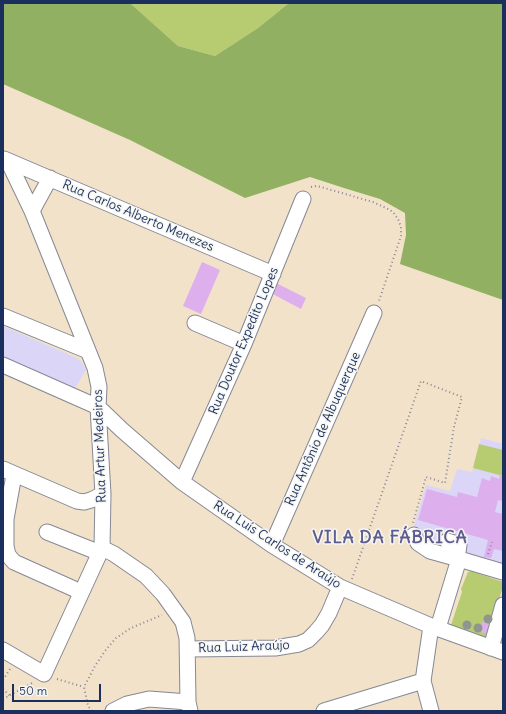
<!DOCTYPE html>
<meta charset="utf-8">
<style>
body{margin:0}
#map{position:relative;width:506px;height:714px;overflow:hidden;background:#f2e2c9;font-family:Delius,sans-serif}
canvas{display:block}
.frame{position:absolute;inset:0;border:4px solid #1b2f5e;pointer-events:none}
.scale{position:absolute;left:12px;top:684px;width:89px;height:18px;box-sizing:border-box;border:2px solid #1b2f5e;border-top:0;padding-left:5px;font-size:12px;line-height:14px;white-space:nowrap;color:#1b2f5e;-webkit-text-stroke:3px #f6f6f2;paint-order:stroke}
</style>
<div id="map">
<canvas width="506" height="714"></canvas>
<div class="frame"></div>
<div class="scale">50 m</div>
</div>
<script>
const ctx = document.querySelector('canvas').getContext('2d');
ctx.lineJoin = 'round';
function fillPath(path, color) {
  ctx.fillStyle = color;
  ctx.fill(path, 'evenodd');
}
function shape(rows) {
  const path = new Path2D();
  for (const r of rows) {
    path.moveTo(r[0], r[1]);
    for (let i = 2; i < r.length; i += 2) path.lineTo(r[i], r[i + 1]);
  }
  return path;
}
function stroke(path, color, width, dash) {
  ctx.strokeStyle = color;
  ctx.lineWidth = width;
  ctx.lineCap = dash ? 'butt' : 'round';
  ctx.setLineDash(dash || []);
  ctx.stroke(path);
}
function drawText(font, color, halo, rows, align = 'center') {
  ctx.font = font + ' Delius,sans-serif';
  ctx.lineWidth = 3;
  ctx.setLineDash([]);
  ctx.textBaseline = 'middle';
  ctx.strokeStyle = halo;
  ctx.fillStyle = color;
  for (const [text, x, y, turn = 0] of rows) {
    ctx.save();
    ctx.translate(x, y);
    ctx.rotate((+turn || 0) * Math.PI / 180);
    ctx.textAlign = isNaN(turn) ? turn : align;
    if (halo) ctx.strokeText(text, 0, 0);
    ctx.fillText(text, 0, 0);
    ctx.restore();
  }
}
fillPath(shape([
 [3,326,77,358,82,362,86,370,74,390,3,359],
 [481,438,503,444,503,564,420,541,414,526,426,485,450,491,457,469,472,472]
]), '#dbd6f7');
fillPath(shape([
 [130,3,289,3,258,28,215,56,178,46],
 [479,444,503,450,503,476,473,468],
 [471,571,503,582,503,587,486,638,450,628,462,592,461,589,468,572]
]), '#b7cc70');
fillPath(shape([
 [3,3,130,3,178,46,215,56,258,28,289,3,503,3,503,300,400,264,406,235,405,213,380,199,344,188,310,177,245,198,130,140,3,84]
]), '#91b062');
fillPath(shape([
 [202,262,220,270,201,314,183,306],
 [274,282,306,298,301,309,269,292],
 [500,475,503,476,503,501,498,500,495,512,503,514,503,551,494,549,491,558,484,557,488,540,418,520,427,489,457,497,458,492,477,497,482,478,490,481,491,476,499,479],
 [483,621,489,624,486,634,479,631]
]), '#deafed');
const minor = shape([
 [4,159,273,274],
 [8,161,32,211,95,368,99,387,98,407,103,494,102,548,114,554,146,576,163,594,183,622,187,638,188,702,190,711],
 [32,211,50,178],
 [3,316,88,351],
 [195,323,244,344],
 [3,365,98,407,122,430,182,482,272,545,340,587,431,626,503,652],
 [3,469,77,501,84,502,91,500,103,494],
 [14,475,6,519,6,546,8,555,14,562,81,592],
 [182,482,244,344,303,199],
 [47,532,100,553],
 [414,535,418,543,430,551,459,559],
 [447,541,457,544,459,545,457,559],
 [272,545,374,313],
 [431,626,423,681,431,711],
 [438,628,459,559,503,572],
 [491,648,503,605],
 [188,649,275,648,299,644,308,640,316,632,322,625,329,613,340,587],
 [3,650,44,674,102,548],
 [113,711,127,704,149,699,188,702],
 [324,711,423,681]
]);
stroke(minor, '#868894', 17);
stroke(shape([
 [311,187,316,186,321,187,373,202,388,209,393,212,398,219,401,227,401,236,379,301],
 [488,554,492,542],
 [352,579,421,381,462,397,454,427,445,483,426,477,413,523],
 [57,679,84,687],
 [3,680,10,669],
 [3,689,10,696],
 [3,699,34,682],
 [92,711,88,706,84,687,95,666,105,651,116,638,131,628,162,615]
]), '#868894', 2, [1, 3]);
stroke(minor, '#fff', 15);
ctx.fillStyle = '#919590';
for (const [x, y] of [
 [488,619],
 [467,625],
 [478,628]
]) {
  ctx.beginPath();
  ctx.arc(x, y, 4.5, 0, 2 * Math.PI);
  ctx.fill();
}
drawText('13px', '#1b2f5e', '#f6f6f2', [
 ["Rua Carlos Alberto Menezes",138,216,23],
 ["Rua Doutor Expedito Lopes",244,341,-67],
 ["Rua Antônio de Albuquerque",323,429,-66],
 ["Rua Artur Medeiros",100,446,-92],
 ["Rua Luís Carlos de Araújo",277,545,33],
 ["Rua Luiz Araújo",244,647,-2]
]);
ctx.letterSpacing = '1px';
drawText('bold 17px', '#5f5c90', '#f6f6f2', [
 ["VILA DA FÁBRICA",390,538]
]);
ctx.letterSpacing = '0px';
</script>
